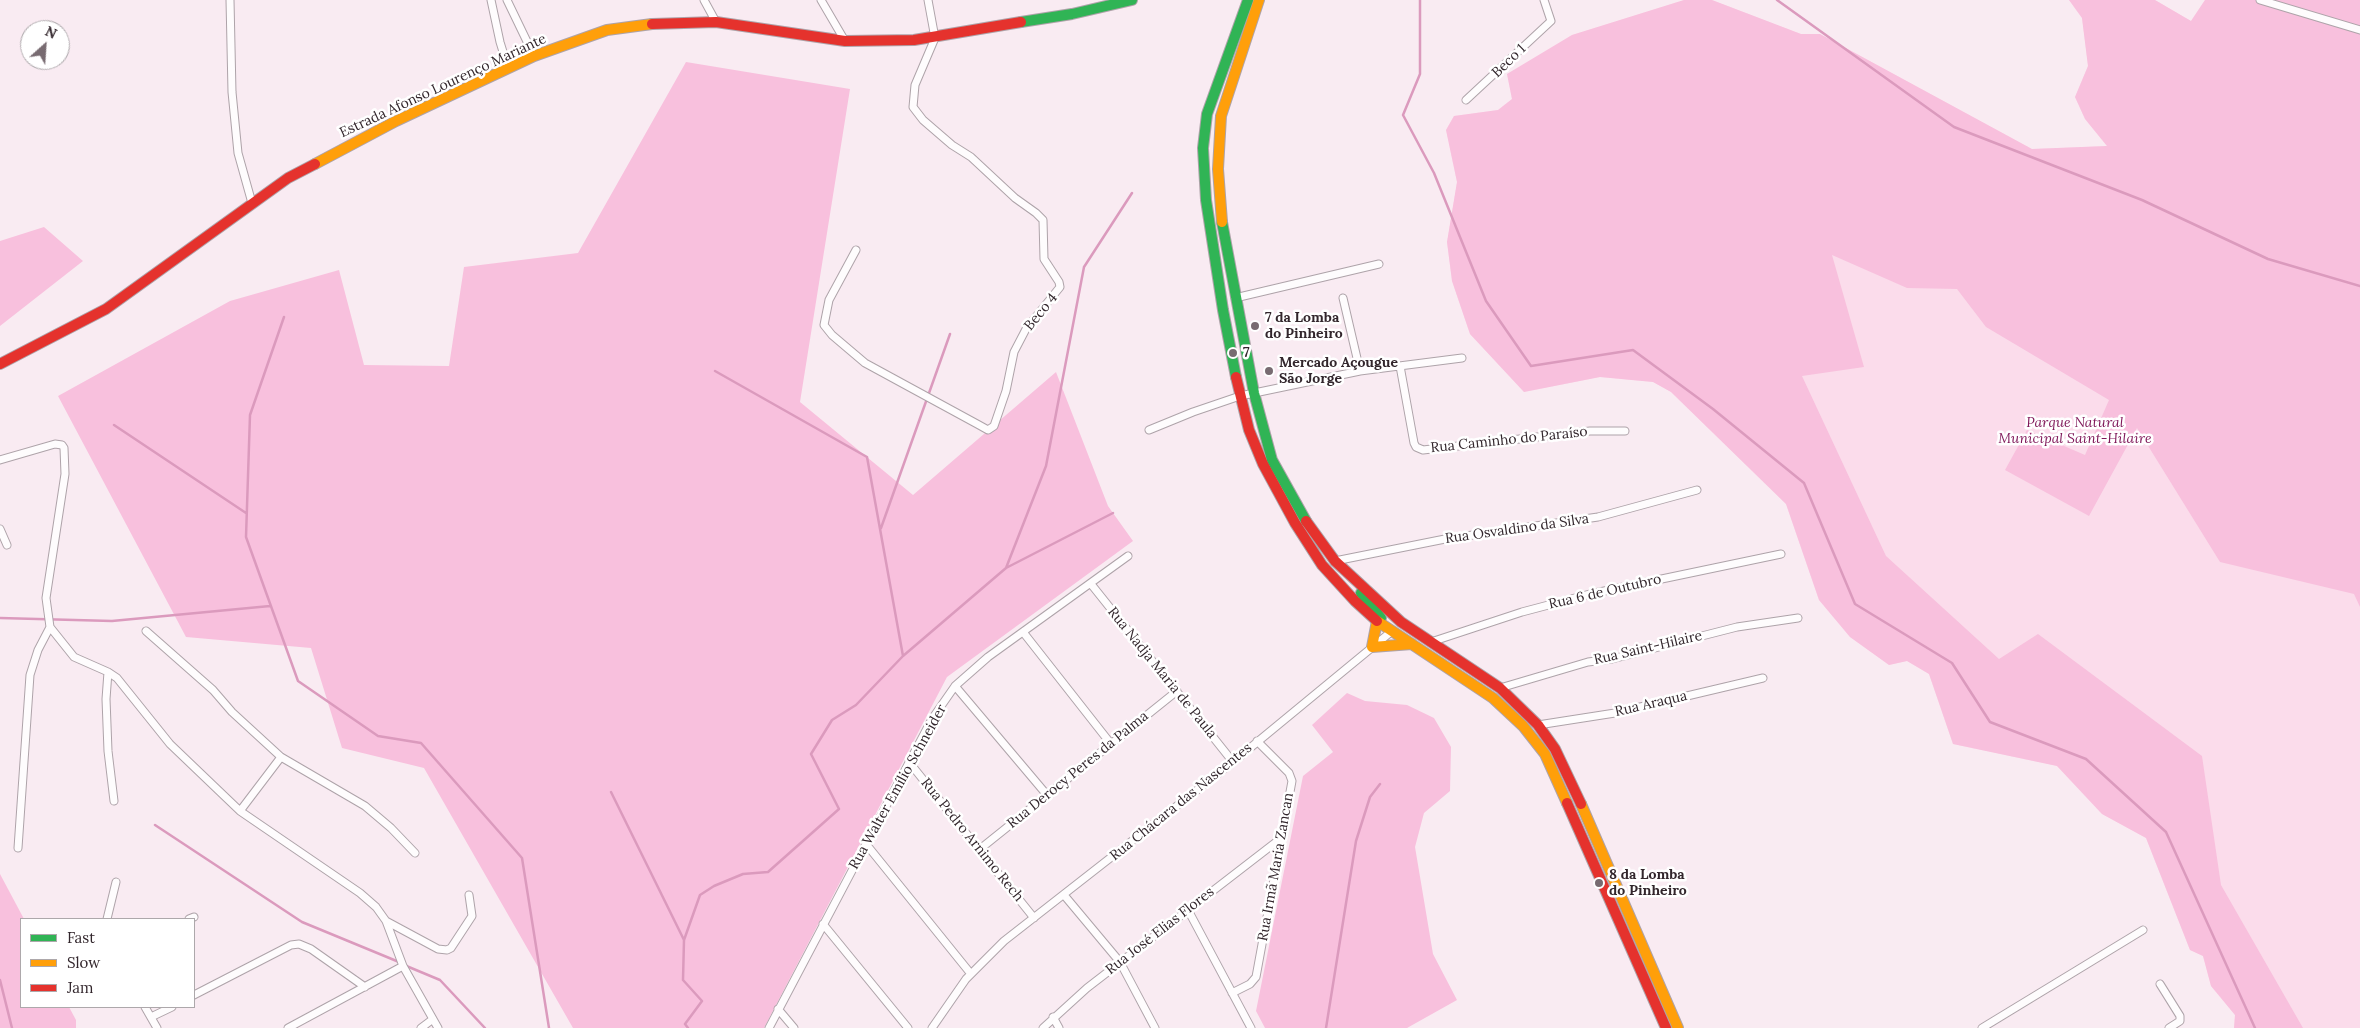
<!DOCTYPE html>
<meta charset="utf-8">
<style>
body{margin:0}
#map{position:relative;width:2360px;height:1028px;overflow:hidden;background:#f9ebf2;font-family:Lora,serif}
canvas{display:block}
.legend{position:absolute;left:20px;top:918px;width:175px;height:90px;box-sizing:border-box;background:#fff;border:1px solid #ada8ab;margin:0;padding:6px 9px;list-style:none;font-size:15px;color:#32262c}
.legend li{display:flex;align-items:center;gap:10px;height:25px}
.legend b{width:25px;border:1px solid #ada8ab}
.north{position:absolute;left:20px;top:20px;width:50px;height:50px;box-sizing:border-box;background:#fff;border:1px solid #ada8ab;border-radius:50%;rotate:26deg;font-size:14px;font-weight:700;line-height:20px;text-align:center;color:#32262c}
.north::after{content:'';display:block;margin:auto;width:18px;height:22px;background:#786b71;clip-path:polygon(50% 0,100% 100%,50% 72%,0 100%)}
</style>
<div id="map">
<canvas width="2360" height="1028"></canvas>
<ul class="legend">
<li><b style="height:6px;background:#30b455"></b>Fast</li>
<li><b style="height:6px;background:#ff9f0a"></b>Slow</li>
<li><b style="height:6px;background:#e5322d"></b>Jam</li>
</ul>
<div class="north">N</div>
</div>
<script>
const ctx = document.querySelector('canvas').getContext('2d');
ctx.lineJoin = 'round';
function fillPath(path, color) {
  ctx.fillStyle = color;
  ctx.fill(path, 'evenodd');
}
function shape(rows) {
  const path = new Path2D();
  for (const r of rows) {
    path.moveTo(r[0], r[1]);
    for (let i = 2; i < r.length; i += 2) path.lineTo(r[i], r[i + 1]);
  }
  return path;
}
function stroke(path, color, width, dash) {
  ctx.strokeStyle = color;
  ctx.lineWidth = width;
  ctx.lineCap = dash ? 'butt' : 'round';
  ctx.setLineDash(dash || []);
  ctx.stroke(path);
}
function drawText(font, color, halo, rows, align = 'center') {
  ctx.font = font + ' Lora,serif';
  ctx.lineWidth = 5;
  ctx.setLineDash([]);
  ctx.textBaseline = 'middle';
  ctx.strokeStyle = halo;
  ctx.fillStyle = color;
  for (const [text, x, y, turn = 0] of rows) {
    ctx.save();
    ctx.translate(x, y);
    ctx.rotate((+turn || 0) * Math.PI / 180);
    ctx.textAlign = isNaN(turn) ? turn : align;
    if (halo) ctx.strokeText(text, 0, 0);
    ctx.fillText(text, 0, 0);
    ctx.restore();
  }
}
fillPath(shape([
 [1684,0,1712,0,1801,34,1820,34,2032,149,2107,146,2085,119,2075,97,2088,66,2082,18,2069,0,2155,0,2191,21,2205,0,2360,0,2360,1028,2234,1028,2235,1015,2211,986,2203,956,2190,950,2146,838,2102,814,2057,766,1953,744,1929,674,1907,661,1889,665,1850,637,1819,600,1786,504,1671,392,1653,382,1600,377,1524,392,1470,334,1452,281,1447,242,1457,182,1446,130,1454,116,1498,110,1512,99,1507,74,1572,35]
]), '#fbdceb');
fillPath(shape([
 [1684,0,1712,0,1801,34,1820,34,2032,149,2107,146,2085,119,2075,97,2088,66,2082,18,2069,0,2155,0,2191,21,2205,0,2360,0,2360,607,2354,594,2220,562,2137,428,2089,516,2005,470,2027,430,2085,455,2109,400,1986,327,1957,289,1907,288,1832,255,1864,367,1802,376,1886,556,1999,659,2038,634,2202,756,2221,885,2303,1028,2234,1028,2235,1015,2211,986,2203,956,2190,950,2146,838,2102,814,2057,766,1953,744,1929,674,1907,661,1889,665,1850,637,1819,600,1786,504,1671,392,1653,382,1600,377,1524,392,1470,334,1452,281,1447,242,1457,182,1446,130,1454,116,1498,110,1512,99,1507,74,1572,35],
 [686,62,850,89,800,402,913,495,1056,372,1108,506,1133,541,947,677,764,1028,573,1028,424,768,342,748,311,648,186,637,58,396,230,301,339,270,364,365,449,366,464,267,578,253],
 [44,227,83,261,0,326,0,241],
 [1347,693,1365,701,1407,705,1434,718,1451,747,1450,791,1424,813,1415,847,1433,954,1457,1000,1407,1028,1265,1028,1256,1011,1303,776,1333,752,1312,725],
 [0,874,24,919,21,919,21,1007,69,1007,76,1020,76,1028,0,1028]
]), '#f8c0dd');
stroke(shape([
 [1420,0,1420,74,1403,115,1434,173,1486,301,1531,366,1633,350,1713,409,1804,483,1855,604,1952,663,1990,722,2086,759,2166,832,2255,1028],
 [1777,0,1954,127,2142,200,2268,259,2360,286],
 [284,317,250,415,246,537,298,681,378,736,421,743,522,858,549,1028],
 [715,371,867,457,903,656],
 [114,425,246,513],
 [881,528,950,334],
 [1006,568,1046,466,1084,267,1132,193],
 [0,618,112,621,270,606],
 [611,792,684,940],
 [155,825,302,922,399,962],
 [404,965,440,980,485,1028],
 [0,980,12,1028],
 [688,1028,685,1024,702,1001,683,980,684,940,700,895,714,886,743,874,768,872,839,809,811,754,832,720,856,705,903,656,1006,568,1113,513],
 [1326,1028,1356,841,1370,797,1380,784]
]), '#db9abd', 2.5);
const street = shape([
 [230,0,232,92,238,153,252,203],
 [491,0,500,42,508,68],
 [507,0,534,56],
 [704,0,716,22],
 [821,0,845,41],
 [2260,0,2360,30],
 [1466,100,1551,21,1544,0],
 [856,250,829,300,824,325,832,335,865,363,979,425,988,430,994,426,1006,391,1014,352,1026,329,1060,287,1059,282,1044,259,1043,220,1036,213,1015,198,971,157,952,145,923,120,913,107,915,85,935,38,928,0],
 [1235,298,1379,264],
 [1343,298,1360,371],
 [1400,366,1414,443,1416,447,1423,450,1590,431,1625,431],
 [1149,430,1193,412,1240,396,1360,371,1462,358],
 [0,460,55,444,62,445,64,448,65,474,46,598,50,627,74,657,108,672,117,678,170,744,240,811,360,893,376,907,386,921,403,966,438,1028],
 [0,529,7,545],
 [1335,561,1445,539,1598,517,1697,490],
 [1091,584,1233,762],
 [146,631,213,690,232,712,281,757,365,806,391,828,415,853],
 [1023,632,1111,744],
 [1431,642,1522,612,1590,594,1781,554],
 [108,672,106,699,108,751,114,801],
 [955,686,1047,795],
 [1500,688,1588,662,1612,659,1737,627,1798,618],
 [1538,725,1615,713,1763,678],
 [909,762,1034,918],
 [240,811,281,757],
 [866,844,971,974],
 [18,848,30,675,38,650,50,627],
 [980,849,1177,691],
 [1064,895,1120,962,1155,1028],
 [1188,910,1251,1028],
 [107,919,116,882],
 [189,919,194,917],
 [386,921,438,949,447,950,451,948,472,916,469,895],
 [823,924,908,1028],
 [2160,984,2180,1016,2180,1021,2169,1028],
 [1232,993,1250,984,1256,977,1292,781,1289,773,1257,741],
 [194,995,291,945,299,944,311,949,365,987],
 [145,1007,157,1028],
 [778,1009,794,1028],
 [151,1017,172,1007],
 [1053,1017,1059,1028],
 [288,1028,403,966],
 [421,1028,433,1019],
 [769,1028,932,719,955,686,988,657,1128,556],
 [932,1028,966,979,1004,941,1233,762,1392,631],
 [1043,1028,1087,988,1280,839],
 [1982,1028,2143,930]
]);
const fast = shape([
 [1021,22,1072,14,1132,0],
 [1222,222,1254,393,1272,460,1306,521],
 [1236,377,1223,310,1206,200,1203,148,1207,114,1248,0],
 [1361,593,1381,618]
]);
const slow = shape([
 [315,164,396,121,534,56,607,30,652,24],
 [1222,222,1218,169,1221,116,1259,0],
 [1377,621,1493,698,1523,726,1545,754,1567,803],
 [1377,621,1372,647,1412,644],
 [1581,804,1678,1028]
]);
const jam = shape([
 [652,24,716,22,845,41,914,40,1021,22],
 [0,364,106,309,288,178,315,164],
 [1236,377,1249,430,1263,464,1295,523,1322,565,1355,601,1377,621],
 [1306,521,1335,561,1401,622,1500,688,1538,725,1555,749,1581,804],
 [1567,803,1666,1028]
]);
stroke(street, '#aea3a9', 9);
stroke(fast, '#aea3a9', 12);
stroke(slow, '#aea3a9', 12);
stroke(jam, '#aea3a9', 12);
stroke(street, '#fefcfd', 7);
stroke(fast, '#30b455', 10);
stroke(slow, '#ff9f0a', 10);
stroke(jam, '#e5322d', 10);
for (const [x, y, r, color] of [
 [1255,326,5,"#786b71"],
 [1233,353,5,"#786b71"],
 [1269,371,5,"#786b71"],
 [1599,883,5,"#786b71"]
]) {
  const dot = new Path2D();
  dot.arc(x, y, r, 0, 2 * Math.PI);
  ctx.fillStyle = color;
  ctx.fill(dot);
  stroke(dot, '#fff', 2);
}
drawText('14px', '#32262c', '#fff', [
 ["Beco 1",1509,61,-44],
 ["Estrada Afonso Lourenço Mariante",443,86,-25],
 ["Beco 4",1041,312,-51],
 ["Rua Caminho do Paraíso",1509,440,-6],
 ["Rua Osvaldino da Silva",1517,529,-8],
 ["Rua 6 de Outubro",1605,592,-13],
 ["Rua Saint-Hilaire",1648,648,-13],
 ["Rua Nadja Maria de Paula",1162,673,51],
 ["Rua Araqua",1651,704,-13],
 ["Rua Derocy Peres da Palma",1078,770,-39],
 ["Rua Walter Emílio Schneider",898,787,-61],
 ["Rua Chácara das Nascentes",1181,802,-39],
 ["Rua Pedro Arnimo Rech",972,840,51],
 ["Rua Irmã Maria Zancan",1276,867,-80],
 ["Rua José Elias Flores",1160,931,-38]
]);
drawText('bold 14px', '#32262c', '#fff', [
 ["7 da Lomba",1265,318],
 ["do Pinheiro",1265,334],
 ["7",1243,353],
 ["Mercado Açougue",1279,363],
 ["São Jorge",1279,379],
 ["8 da Lomba",1609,875],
 ["do Pinheiro",1609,891]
], 'left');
drawText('italic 14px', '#7f1759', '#fff', [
 ["Parque Natural",2075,423],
 ["Municipal Saint-Hilaire",2075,439]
]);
</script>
